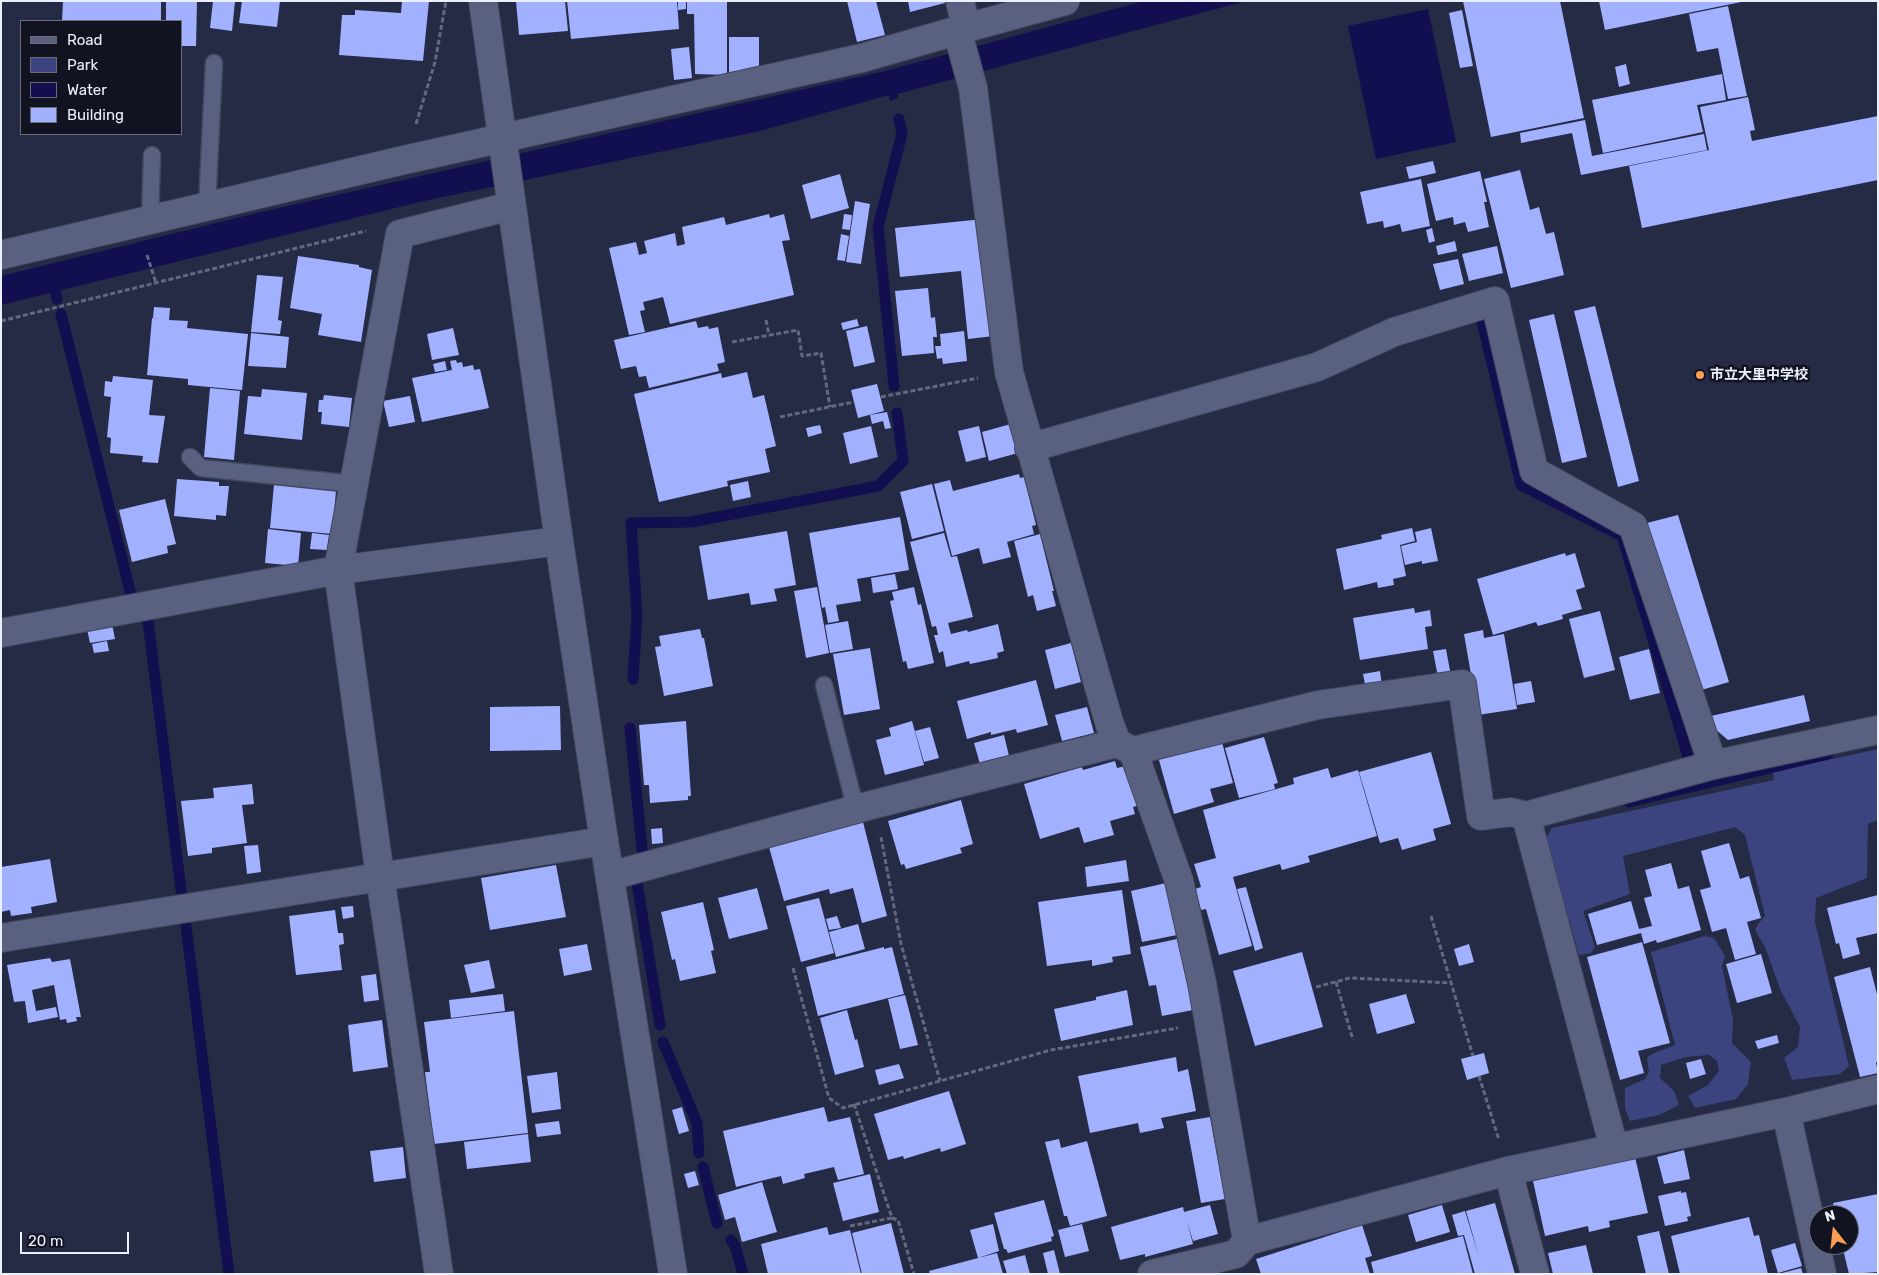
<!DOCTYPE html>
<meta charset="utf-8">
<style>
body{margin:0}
#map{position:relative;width:1879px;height:1275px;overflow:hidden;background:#252a45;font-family:Rubik,sans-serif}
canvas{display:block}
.frame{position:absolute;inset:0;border:2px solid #ecf0fe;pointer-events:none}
.legend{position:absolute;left:20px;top:20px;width:162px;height:115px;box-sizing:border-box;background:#111420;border:1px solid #696c79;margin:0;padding:6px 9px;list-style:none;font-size:15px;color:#ecf0fe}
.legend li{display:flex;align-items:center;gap:10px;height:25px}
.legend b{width:25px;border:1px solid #696c79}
.north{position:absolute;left:1809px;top:1205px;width:50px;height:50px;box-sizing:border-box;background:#111420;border:1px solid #696c79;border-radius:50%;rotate:344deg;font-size:14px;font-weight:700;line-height:20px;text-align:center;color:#ecf0fe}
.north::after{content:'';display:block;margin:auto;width:18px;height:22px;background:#fb9e51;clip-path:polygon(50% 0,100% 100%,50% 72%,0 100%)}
.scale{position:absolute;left:20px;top:1232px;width:109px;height:22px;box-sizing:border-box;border:2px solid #ecf0fe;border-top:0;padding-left:6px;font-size:15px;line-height:18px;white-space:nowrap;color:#ecf0fe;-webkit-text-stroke:4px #111420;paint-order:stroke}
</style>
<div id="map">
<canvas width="1879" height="1275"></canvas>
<div class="frame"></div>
<ul class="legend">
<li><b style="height:6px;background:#5a6180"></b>Road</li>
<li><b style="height:14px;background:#3b447f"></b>Park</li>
<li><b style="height:14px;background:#120f50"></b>Water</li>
<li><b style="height:14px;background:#a1b1ff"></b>Building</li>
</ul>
<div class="north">N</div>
<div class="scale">20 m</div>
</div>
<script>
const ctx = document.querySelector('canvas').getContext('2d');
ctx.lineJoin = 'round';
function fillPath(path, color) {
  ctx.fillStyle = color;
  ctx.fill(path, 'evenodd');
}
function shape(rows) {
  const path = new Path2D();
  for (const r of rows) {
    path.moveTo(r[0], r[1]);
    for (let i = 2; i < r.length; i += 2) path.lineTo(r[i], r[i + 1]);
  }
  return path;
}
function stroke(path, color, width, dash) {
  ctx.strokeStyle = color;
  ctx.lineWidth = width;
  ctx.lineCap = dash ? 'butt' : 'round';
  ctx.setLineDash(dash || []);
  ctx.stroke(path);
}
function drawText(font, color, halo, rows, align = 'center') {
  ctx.font = font + ' Rubik,"Noto Sans JP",sans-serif';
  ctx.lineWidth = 5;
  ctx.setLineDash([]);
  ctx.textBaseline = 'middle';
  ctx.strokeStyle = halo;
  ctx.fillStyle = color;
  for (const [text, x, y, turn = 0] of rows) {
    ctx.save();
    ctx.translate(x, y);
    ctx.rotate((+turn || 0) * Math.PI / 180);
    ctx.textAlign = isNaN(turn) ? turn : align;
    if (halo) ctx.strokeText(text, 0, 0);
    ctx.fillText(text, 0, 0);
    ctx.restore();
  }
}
fillPath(shape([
 [1878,749,1878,820,1868,824,1867,878,1816,898,1815,922,1849,1066,1840,1074,1792,1080,1784,1058,1798,1047,1800,1027,1780,989,1765,947,1755,930,1758,924,1765,916,1745,835,1735,827,1623,856,1630,894,1583,911,1595,947,1591,953,1579,955,1546,838,1552,828,1774,780,1773,772],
 [1705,936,1714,938,1725,956,1722,966,1733,1020,1732,1043,1751,1062,1748,1084,1736,1099,1695,1108,1688,1096,1708,1085,1719,1071,1717,1061,1709,1055,1686,1057,1661,1065,1660,1078,1674,1091,1679,1105,1659,1115,1630,1121,1625,1108,1625,1088,1645,1079,1649,1072,1647,1058,1652,1054,1675,1045,1651,952]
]), '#3b447f');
fillPath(shape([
 [1144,1,1246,1,897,94,898,98,890,101,889,95,760,131,424,201,1,305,1,276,257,213,885,71],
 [1428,9,1456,142,1376,159,1348,26]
]), '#120f50');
stroke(shape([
 [52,277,57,299],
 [61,314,131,595],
 [1481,317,1521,485,1622,536,1689,760],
 [894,386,878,227,902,134,899,119],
 [148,621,181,890],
 [633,679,637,616,631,523,691,522,878,486,903,461,897,413],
 [630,728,642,849],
 [1629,802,1828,754],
 [637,883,660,1025],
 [186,926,229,1274],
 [663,1042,697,1123,699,1153],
 [703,1167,717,1223],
 [731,1240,735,1246,743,1274]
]), '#120f50', 11);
fillPath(shape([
 [63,1,161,1,161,21,62,21],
 [166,1,197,1,196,46,181,46,181,21,166,21],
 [213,1,235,1,232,31,210,28],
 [242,1,280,1,277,27,239,23],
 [402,1,429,1,423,61,339,55,342,15,355,15,355,10,401,13],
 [516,1,565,1,568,31,519,35],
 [567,1,677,1,679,29,571,39],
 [678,1,686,1,686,9,678,10],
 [687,1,727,1,727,75,695,74,694,14,687,14],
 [847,1,876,1,885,35,857,42],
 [908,1,944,1,945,3,910,12],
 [1463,1,1560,1,1584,118,1491,137],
 [1599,1,1740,1,1741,2,1605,30],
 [1728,6,1747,96,1728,99,1718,48,1697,52,1689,14],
 [1462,10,1473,66,1460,68,1449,13],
 [729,37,759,37,759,71,729,74],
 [689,47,692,78,674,80,671,49],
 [1626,64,1630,84,1619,87,1615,67],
 [1722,74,1726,100,1697,105,1703,132,1603,153,1592,100],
 [1748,97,1755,130,1750,131,1752,141,1878,116,1878,180,1642,228,1629,166,1709,150,1700,107],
 [1585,120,1592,156,1704,134,1707,150,1581,175,1572,133,1521,143,1520,133],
 [1433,161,1436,173,1409,179,1406,167],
 [1520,170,1530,210,1539,207,1546,234,1554,232,1564,275,1511,288,1484,179],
 [1480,171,1487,202,1484,202,1489,227,1468,232,1465,222,1454,225,1453,217,1436,221,1427,184],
 [840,174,849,208,811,219,802,185],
 [1421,179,1430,226,1402,232,1400,224,1384,228,1383,221,1367,224,1360,192],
 [855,201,870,204,861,264,846,262],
 [769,214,770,218,784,214,790,240,782,241,794,295,670,324,663,297,643,302,645,310,640,311,645,332,629,335,609,248,636,242,639,255,647,253,644,241,675,233,677,246,685,244,682,227,724,217,726,225],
 [844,214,852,215,850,230,842,229],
 [983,219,994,336,968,339,961,271,900,277,895,228],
 [1432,228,1435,241,1429,243,1426,230],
 [841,234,849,236,845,261,837,260],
 [1455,241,1457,251,1438,255,1436,246],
 [1497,246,1503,273,1469,281,1462,254],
 [298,256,359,265,359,267,372,270,361,342,318,335,322,314,290,308],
 [1458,259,1464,284,1440,290,1433,264],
 [257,275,283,277,278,320,282,321,280,334,251,332],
 [928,288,931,318,935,317,937,337,933,337,934,353,902,356,895,291],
 [1595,306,1639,481,1618,487,1574,311],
 [154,307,170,308,169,320,188,321,187,328,248,334,242,390,188,385,188,379,147,375,152,318,166,320,153,318],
 [1554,314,1587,457,1562,463,1529,320],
 [857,319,859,326,843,330,841,323],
 [696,321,698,328,708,326,709,329,718,327,725,362,717,364,719,371,649,388,646,376,639,377,636,366,621,369,614,340],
 [867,326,875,362,854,367,846,331],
 [453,328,459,355,432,360,427,334],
 [964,331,967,361,943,364,942,358,937,359,935,346,941,346,940,334],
 [251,333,289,337,286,368,248,366],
 [456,360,457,363,462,362,463,367,473,365,474,370,480,369,489,408,422,422,412,378,452,370,450,361],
 [445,361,447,370,435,372,433,364],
 [747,372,753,398,764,395,776,446,765,449,770,472,727,481,728,486,659,502,634,394,721,373,722,378],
 [113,376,153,380,149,415,165,416,158,463,142,462,143,456,110,453,111,438,107,437,111,397,104,396,105,381,112,382],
 [877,384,884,411,858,418,851,390],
 [210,388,240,391,234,460,204,457],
 [262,389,307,393,302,440,244,434,248,396,261,397],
 [324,395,352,398,349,427,321,424,322,412,318,412,319,400,323,400],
 [410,396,415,422,389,427,383,401],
 [887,412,891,428,885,429,883,421,872,424,870,415],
 [1011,424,1018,453,989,461,982,432],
 [820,425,822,433,808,437,806,428],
 [871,426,878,457,850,464,843,433],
 [979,426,986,457,966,462,958,431],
 [1019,474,1020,478,1024,477,1036,525,1032,526,1034,534,1007,542,1011,557,983,564,979,548,952,556,934,484,950,480,953,491],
 [177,479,219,482,219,486,229,486,226,516,216,515,216,520,174,516],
 [748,481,751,497,733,501,730,485],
 [274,484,336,491,332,534,270,528],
 [932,484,944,531,912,539,900,492],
 [165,499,176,544,167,546,168,553,132,562,119,510],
 [1678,515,1729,682,1698,691,1647,523],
 [900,517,909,570,857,579,861,601,836,605,839,621,828,623,825,607,822,608,809,533],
 [1412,528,1415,541,1400,545,1406,576,1393,579,1394,585,1378,588,1377,582,1344,590,1336,549,1382,539,1381,535],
 [1431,528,1438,561,1422,564,1422,561,1405,565,1401,546,1417,542,1415,532],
 [268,529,301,533,298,566,265,563],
 [787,531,796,585,774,589,777,601,751,605,749,593,708,600,699,546],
 [312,533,329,535,327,550,310,549],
 [944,533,951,557,957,556,973,617,948,623,951,634,967,630,968,632,998,624,1004,651,997,653,998,658,970,664,969,661,946,667,943,651,939,653,934,635,938,635,936,626,932,627,910,542],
 [1040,534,1054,591,1052,591,1056,606,1037,611,1033,595,1028,597,1014,541],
 [1565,553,1566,556,1575,553,1585,587,1576,590,1582,609,1562,615,1563,619,1538,626,1536,622,1493,635,1477,579],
 [895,574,898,589,873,593,871,578],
 [817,587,829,653,806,658,794,591],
 [914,587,918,605,921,604,934,663,908,669,906,661,903,662,890,601,894,600,892,592],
 [1414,608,1415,613,1430,610,1432,626,1425,627,1428,649,1360,660,1353,618],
 [1600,611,1615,670,1584,678,1569,619],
 [848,621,853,649,830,653,825,625],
 [112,624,115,639,90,643,87,629],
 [700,629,702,638,704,638,713,686,664,696,655,647,661,646,659,636],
 [1483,630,1484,638,1504,634,1517,709,1478,715,1464,634],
 [107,641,109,651,94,653,92,644],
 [1071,643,1081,682,1055,689,1045,650],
 [870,648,880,709,844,715,833,654],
 [1446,649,1451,676,1438,677,1433,651],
 [1649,649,1660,693,1630,700,1619,657],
 [1380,671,1382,686,1366,689,1363,674],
 [1036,680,1048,725,1017,733,1016,729,991,735,991,732,967,739,957,701],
 [1531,681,1535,702,1517,705,1514,684],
 [1804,695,1810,721,1728,740,1715,729,1711,716],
 [560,706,561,750,490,751,490,707],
 [1087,707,1094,733,1062,741,1055,715],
 [686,721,691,796,688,796,688,800,650,803,649,785,644,785,639,725],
 [912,721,924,765,885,775,876,740,891,736,889,728],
 [930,727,939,758,924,762,915,731],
 [1004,735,1009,756,980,764,974,743],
 [1220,735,1233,783,1210,789,1214,802,1174,814,1157,753],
 [1264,737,1278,783,1274,784,1275,789,1239,798,1225,748],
 [1431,752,1451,824,1433,829,1436,840,1402,850,1398,838,1380,843,1359,772],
 [1115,761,1117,768,1126,766,1137,806,1133,807,1135,814,1110,821,1114,835,1084,843,1079,827,1040,839,1024,784,1082,767,1083,770],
 [1328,768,1331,778,1358,770,1377,836,1308,856,1310,862,1282,870,1280,864,1233,877,1252,946,1219,955,1206,909,1201,910,1195,889,1201,887,1194,864,1216,858,1203,810,1294,784,1293,778],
 [252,784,254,804,242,805,247,843,212,848,212,853,188,856,181,801,214,798,213,788],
 [961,800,973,844,960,848,962,853,906,869,904,864,901,865,888,821],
 [863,822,887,916,862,923,853,888,830,894,829,889,784,901,769,847],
 [662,828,663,843,652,844,651,829],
 [1729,843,1740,879,1749,876,1761,918,1747,922,1756,954,1735,960,1726,928,1712,932,1700,890,1711,887,1701,851],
 [258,845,261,872,247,874,244,846],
 [50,859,57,902,31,907,32,913,11,916,10,910,1,912,1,867],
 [1126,860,1129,881,1087,887,1085,867],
 [1671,863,1678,889,1689,886,1701,930,1657,943,1656,940,1644,944,1641,933,1597,945,1588,914,1631,901,1639,929,1652,926,1644,898,1652,896,1645,870],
 [556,865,566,917,490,930,481,878],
 [1166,883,1177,935,1142,942,1131,891],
 [1246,887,1263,948,1255,951,1237,889],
 [757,888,768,929,729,939,718,898],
 [1122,890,1131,954,1112,957,1113,962,1092,966,1092,960,1047,966,1038,902],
 [1878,895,1878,933,1856,938,1860,954,1843,959,1839,943,1836,944,1827,908],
 [819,898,834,953,801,962,786,906],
 [703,902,714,950,711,951,716,973,680,981,675,959,672,960,661,912],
 [353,906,354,917,343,919,341,907],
 [335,910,338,933,343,933,344,944,339,945,342,970,296,975,289,916],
 [837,916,841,928,829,930,826,919],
 [858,924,865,949,836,957,829,932],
 [1177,939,1193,1010,1162,1016,1156,985,1149,986,1140,947],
 [1642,942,1670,1043,1638,1051,1644,1073,1620,1080,1587,957],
 [587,944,592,970,564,976,559,949],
 [1469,944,1474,962,1459,966,1454,949],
 [884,947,884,949,892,947,904,994,818,1016,806,967],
 [1302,952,1323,1027,1255,1046,1233,971],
 [1761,954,1772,993,1737,1003,1726,964],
 [50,958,52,962,70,959,81,1017,76,1017,77,1021,67,1023,66,1019,60,1020,54,985,32,990,36,1011,56,1007,58,1017,28,1023,25,1001,14,1002,7,965],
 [489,960,495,988,471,993,464,965],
 [1870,967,1878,998,1878,1062,1876,1062,1878,1073,1860,1077,1834,977],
 [376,974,379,1000,364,1002,361,976],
 [1127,990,1133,1025,1061,1041,1054,1009,1096,1000,1096,997],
 [503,994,505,1011,451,1018,449,1000],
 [1406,994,1415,1023,1377,1034,1369,1004],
 [905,995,918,1045,900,1049,888,999],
 [847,1010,855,1040,857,1039,864,1067,835,1075,820,1018],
 [514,1011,528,1133,434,1144,425,1072,430,1072,424,1022],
 [382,1020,388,1067,353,1072,348,1025],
 [1777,1035,1779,1043,1758,1049,1755,1041],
 [1484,1053,1489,1073,1467,1080,1461,1059],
 [1176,1057,1178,1072,1188,1069,1196,1111,1161,1118,1164,1128,1140,1133,1138,1123,1090,1133,1078,1076],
 [1701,1059,1706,1074,1690,1079,1686,1063],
 [899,1064,904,1078,879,1085,875,1070],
 [557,1072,561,1109,532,1113,527,1076],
 [949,1091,966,1144,941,1152,940,1148,904,1159,903,1156,888,1160,874,1114],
 [682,1107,689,1131,679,1134,672,1110],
 [824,1107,828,1122,850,1117,864,1174,838,1180,834,1167,804,1174,805,1178,783,1184,781,1176,736,1187,723,1131],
 [1210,1117,1225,1199,1201,1203,1186,1121],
 [559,1121,561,1134,537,1137,535,1124],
 [528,1134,531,1162,467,1169,464,1142],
 [1059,1139,1061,1148,1087,1141,1107,1216,1070,1226,1067,1216,1064,1216,1045,1142],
 [403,1147,406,1178,374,1182,370,1151],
 [1684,1150,1690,1179,1664,1184,1657,1157],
 [1635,1157,1648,1213,1609,1221,1610,1227,1589,1232,1588,1226,1545,1236,1533,1181],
 [695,1171,699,1185,688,1188,684,1174],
 [870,1174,879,1212,843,1221,833,1183],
 [762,1182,777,1232,742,1242,735,1217,725,1220,718,1195],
 [1681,1191,1681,1193,1686,1192,1691,1216,1687,1217,1688,1221,1665,1226,1658,1196],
 [1878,1194,1878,1272,1849,1274,1842,1245,1849,1245,1849,1215,1836,1215,1833,1203],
 [1044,1200,1054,1236,1051,1237,1052,1241,1008,1253,1006,1249,1004,1249,994,1213],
 [1495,1203,1515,1274,1475,1274,1464,1235,1458,1236,1452,1215,1465,1211,1479,1257,1466,1211],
 [1210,1205,1218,1234,1193,1241,1187,1221,1193,1244,1145,1257,1145,1254,1120,1260,1111,1227,1183,1207,1184,1212],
 [1442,1205,1450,1232,1416,1242,1408,1215],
 [1749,1217,1754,1236,1759,1235,1768,1274,1680,1274,1671,1236],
 [891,1223,904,1274,862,1274,852,1233],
 [993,1224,999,1251,978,1258,970,1230],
 [1082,1224,1089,1251,1065,1257,1058,1230],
 [1362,1225,1372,1256,1365,1258,1370,1274,1261,1274,1256,1259],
 [827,1227,829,1235,850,1230,861,1274,768,1274,761,1244],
 [1659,1231,1669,1274,1646,1274,1637,1236],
 [1463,1236,1473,1274,1374,1274,1371,1262],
 [1795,1243,1802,1266,1778,1273,1771,1250],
 [1586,1245,1593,1274,1553,1274,1548,1253],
 [1054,1250,1060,1274,1048,1274,1043,1253],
 [997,1253,1003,1274,930,1274,929,1271],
 [1025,1255,1030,1274,1007,1274,1003,1261],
 [1801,1268,1803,1274,1782,1274,1782,1273]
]), '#a1b1ff');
const service = shape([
 [207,207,214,63],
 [150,220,152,155],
 [190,457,201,468,354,484],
 [824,685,856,810]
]);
const minor = shape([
 [960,1,966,28],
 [957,30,973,88,1009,372,1109,722,1117,743],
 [1,255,404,160,862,58,966,28,1065,1],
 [1029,448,1317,367,1394,332,1495,301,1534,471,1633,526,1713,765,1878,730],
 [1,633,338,570,559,541],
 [1133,751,1318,705,1462,684,1481,816,1511,812,1526,816,1713,765],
 [1526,816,1614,1148],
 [610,876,875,804,1117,743,1133,751,1179,881,1202,983,1247,1241],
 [1,938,604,841],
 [1786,1112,1822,1274],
 [1508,1171,1535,1274],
 [439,1274,380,876,338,570,400,234,511,206],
 [1152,1274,1236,1254,1247,1241,1508,1171,1786,1112,1878,1089]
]);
const tertiary = shape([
 [483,1,559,541,604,841,673,1274]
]);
stroke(service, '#43475e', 19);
stroke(minor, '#43475e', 30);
stroke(tertiary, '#43475e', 30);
stroke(shape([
 [416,124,435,62,446,1],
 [147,255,156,283],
 [766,320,769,335],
 [1,321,366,231],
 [732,342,798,330,802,356,821,353,830,407],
 [881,397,978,378],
 [780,417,854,402],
 [881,837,901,944,940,1081],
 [1431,916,1473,1056],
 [793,968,829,1098,843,1108,1051,1050,1178,1028],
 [1336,982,1353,1040],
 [1316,987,1350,978,1451,983],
 [1479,1076,1499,1140],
 [854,1104,892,1218,898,1220,914,1274],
 [850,1226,892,1218]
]), '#63687f', 3, [5, 2.5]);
stroke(service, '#5a6180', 16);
stroke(minor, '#5a6180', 28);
stroke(tertiary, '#5a6180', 28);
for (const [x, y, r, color] of [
 [1700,375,5,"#fb9e51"]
]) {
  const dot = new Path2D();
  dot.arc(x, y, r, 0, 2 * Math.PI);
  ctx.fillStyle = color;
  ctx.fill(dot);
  stroke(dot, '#111420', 2);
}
drawText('bold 14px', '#ecf0fe', '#111420', [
 ["市立大里中学校",1710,375]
], 'left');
</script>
